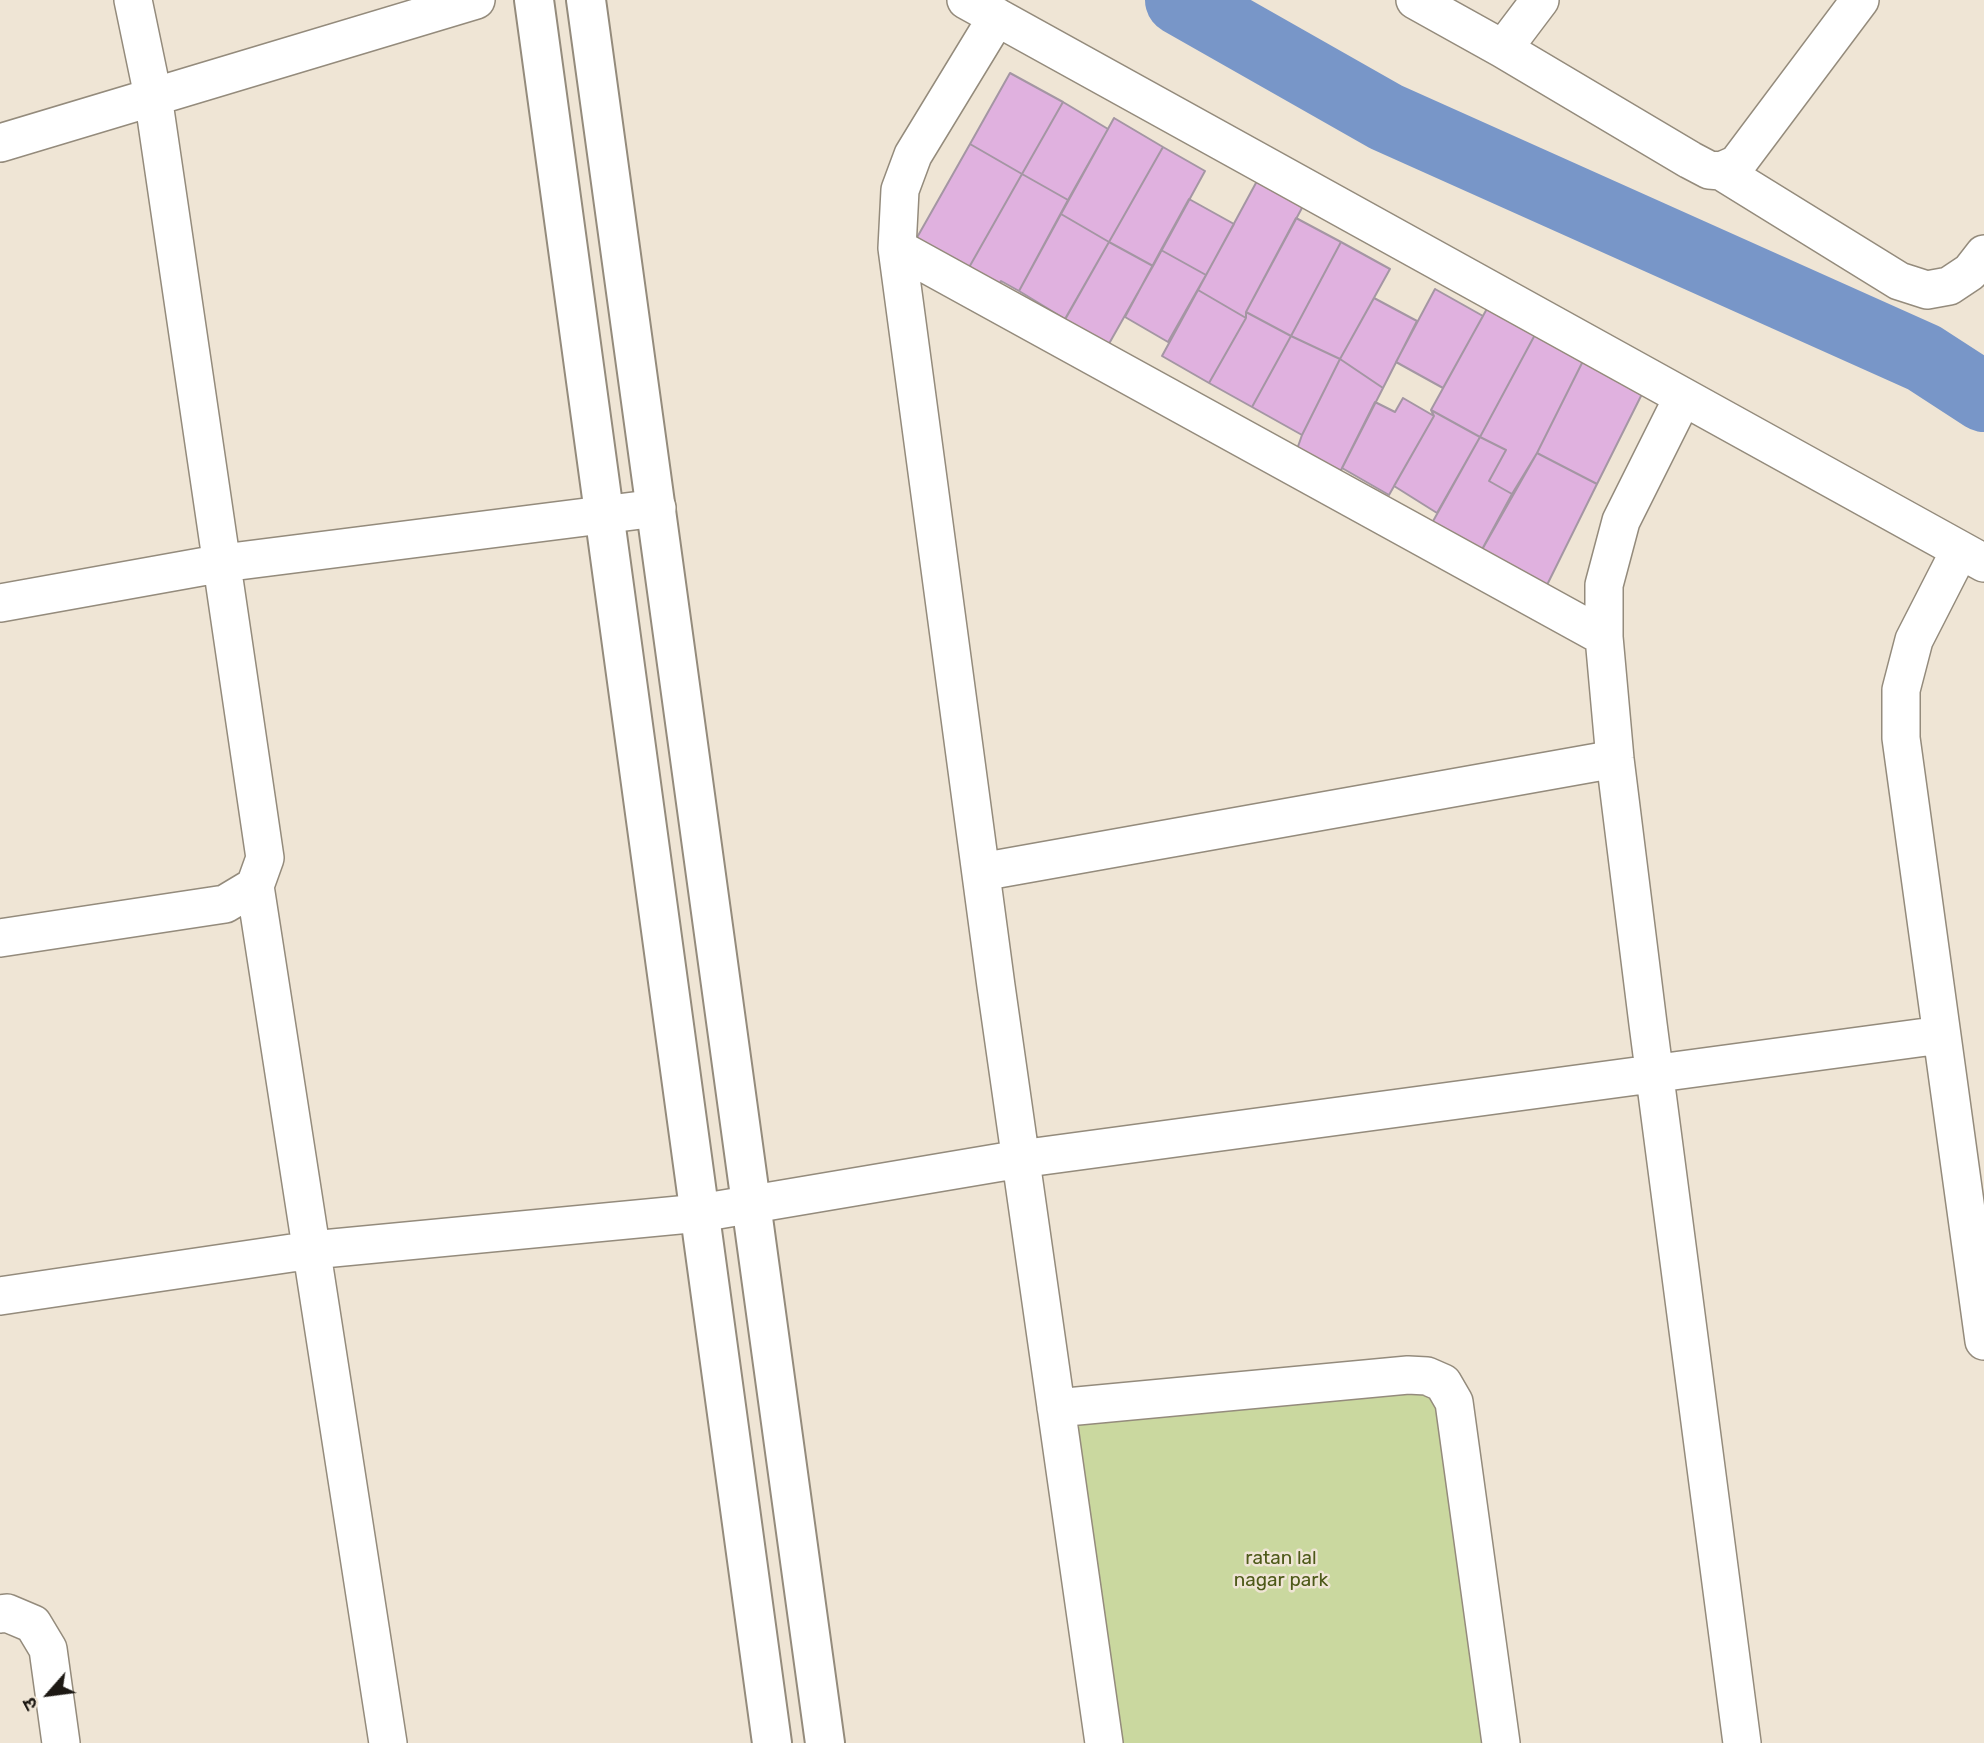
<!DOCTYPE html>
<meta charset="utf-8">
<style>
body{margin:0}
#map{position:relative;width:1984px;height:1743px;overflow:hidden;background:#efe5d5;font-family:Rubik,"Noto Sans Devanagari",sans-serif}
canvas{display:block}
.north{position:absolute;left:14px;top:1659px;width:70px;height:70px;-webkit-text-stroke:5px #efe5d5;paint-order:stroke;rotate:242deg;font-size:19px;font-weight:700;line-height:28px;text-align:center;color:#1d1914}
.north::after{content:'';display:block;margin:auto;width:24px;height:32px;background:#1d1914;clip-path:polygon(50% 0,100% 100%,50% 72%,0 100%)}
</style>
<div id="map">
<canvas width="1984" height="1743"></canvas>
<div class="north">उ</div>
</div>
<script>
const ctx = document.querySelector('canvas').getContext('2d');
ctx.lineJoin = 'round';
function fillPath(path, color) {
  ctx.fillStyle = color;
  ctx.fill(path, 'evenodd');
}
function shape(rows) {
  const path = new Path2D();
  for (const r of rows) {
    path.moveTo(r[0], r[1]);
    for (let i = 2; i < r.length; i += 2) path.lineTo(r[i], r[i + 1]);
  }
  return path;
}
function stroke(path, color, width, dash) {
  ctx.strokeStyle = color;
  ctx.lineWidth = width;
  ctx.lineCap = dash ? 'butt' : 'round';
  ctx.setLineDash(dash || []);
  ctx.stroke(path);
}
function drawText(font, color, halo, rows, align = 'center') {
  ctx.font = font + ' Rubik,sans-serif';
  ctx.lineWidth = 5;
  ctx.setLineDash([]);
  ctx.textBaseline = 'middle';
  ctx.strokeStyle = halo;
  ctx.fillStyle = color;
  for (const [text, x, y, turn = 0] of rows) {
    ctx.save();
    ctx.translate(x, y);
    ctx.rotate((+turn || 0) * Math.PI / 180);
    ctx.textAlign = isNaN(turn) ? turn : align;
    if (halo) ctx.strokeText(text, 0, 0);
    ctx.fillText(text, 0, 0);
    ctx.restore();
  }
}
fillPath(shape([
 [1437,1383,1491,1743,1104,1743,1057,1415]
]), '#cad89f');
stroke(shape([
 [1180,0,1386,117,1924,358,1984,397]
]), '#7896c8', 70);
const building = shape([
 [1010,73,1063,102,1022,174,970,144,1010,73],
 [1063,102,1108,129,1068,200,1022,174,1063,102],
 [1114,118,1163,147,1109,242,1061,214,1114,118],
 [970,144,1022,174,967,271,915,241,970,144],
 [1163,147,1205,171,1153,266,1109,242,1163,147],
 [1022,174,1068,200,1019,291,1001,281,997,290,967,271,1022,174],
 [1257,181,1303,206,1246,312,1246,318,1198,290,1257,181],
 [1189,199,1234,224,1206,275,1161,250,1189,199],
 [1061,214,1109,242,1065,319,1019,291,1061,214],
 [1296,218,1341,242,1291,336,1246,312,1296,218],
 [1109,242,1153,266,1106,349,1058,332,1109,242],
 [1341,242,1390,269,1340,359,1291,336,1341,242],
 [1161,250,1206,275,1168,342,1125,317,1161,250],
 [1435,289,1483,316,1443,388,1396,362,1435,289],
 [1198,290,1246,318,1209,383,1162,356,1198,290],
 [1374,298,1417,321,1383,388,1340,359,1374,298],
 [1489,305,1537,331,1480,437,1431,410,1489,305],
 [1246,312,1291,336,1252,407,1209,383,1246,318,1246,312],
 [1537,331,1585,357,1537,453,1512,494,1489,481,1506,450,1480,437,1537,331],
 [1291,336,1340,359,1302,435,1252,407,1291,336],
 [1585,357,1645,388,1597,484,1537,453,1585,357],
 [1340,359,1383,388,1338,476,1295,455,1302,435,1340,359],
 [1403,398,1434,416,1389,495,1342,468,1375,402,1395,412,1403,398],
 [1431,410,1480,437,1437,513,1394,486,1434,416,1431,410],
 [1480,437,1506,450,1489,481,1512,494,1479,555,1432,523,1480,437],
 [1537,453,1597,484,1545,589,1479,555,1537,453]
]);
fillPath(building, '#e0b1df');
stroke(building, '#a496a3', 2);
const street = shape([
 [133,0,153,96,265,858,255,886,388,1743],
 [966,0,1984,563],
 [1415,0,1503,49,1690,160,1709,170,1721,171,1737,164,1860,0],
 [997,17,913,155,900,190,897,248,996,986,1104,1743],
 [1503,49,1540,0],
 [0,143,476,0],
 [1721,171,1899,281,1927,290,1949,286,1970,272,1984,254],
 [897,248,1604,637],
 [1683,397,1621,521,1604,585,1604,637,1615,759,1648,1024,1742,1743],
 [1960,550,1914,640,1901,690,1901,738,1984,1341],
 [0,603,223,563,657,508],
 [981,872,1615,759],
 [0,938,225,904,255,886],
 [0,1296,312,1250,700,1213,1020,1159,1941,1035],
 [1056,1408,1408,1375,1427,1376,1443,1383,1454,1402,1501,1743],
 [0,1614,7,1613,33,1624,48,1649,61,1743]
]);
const secondary = shape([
 [534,0,772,1743],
 [586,0,825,1743]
]);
stroke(street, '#948b7c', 40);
stroke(secondary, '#948b7c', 42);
stroke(street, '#fff', 37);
stroke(secondary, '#fff', 38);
drawText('19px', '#4d5918', '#efe5d5', [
 ["ratan lal",1281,1559],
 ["nagar park",1281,1581]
]);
</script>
